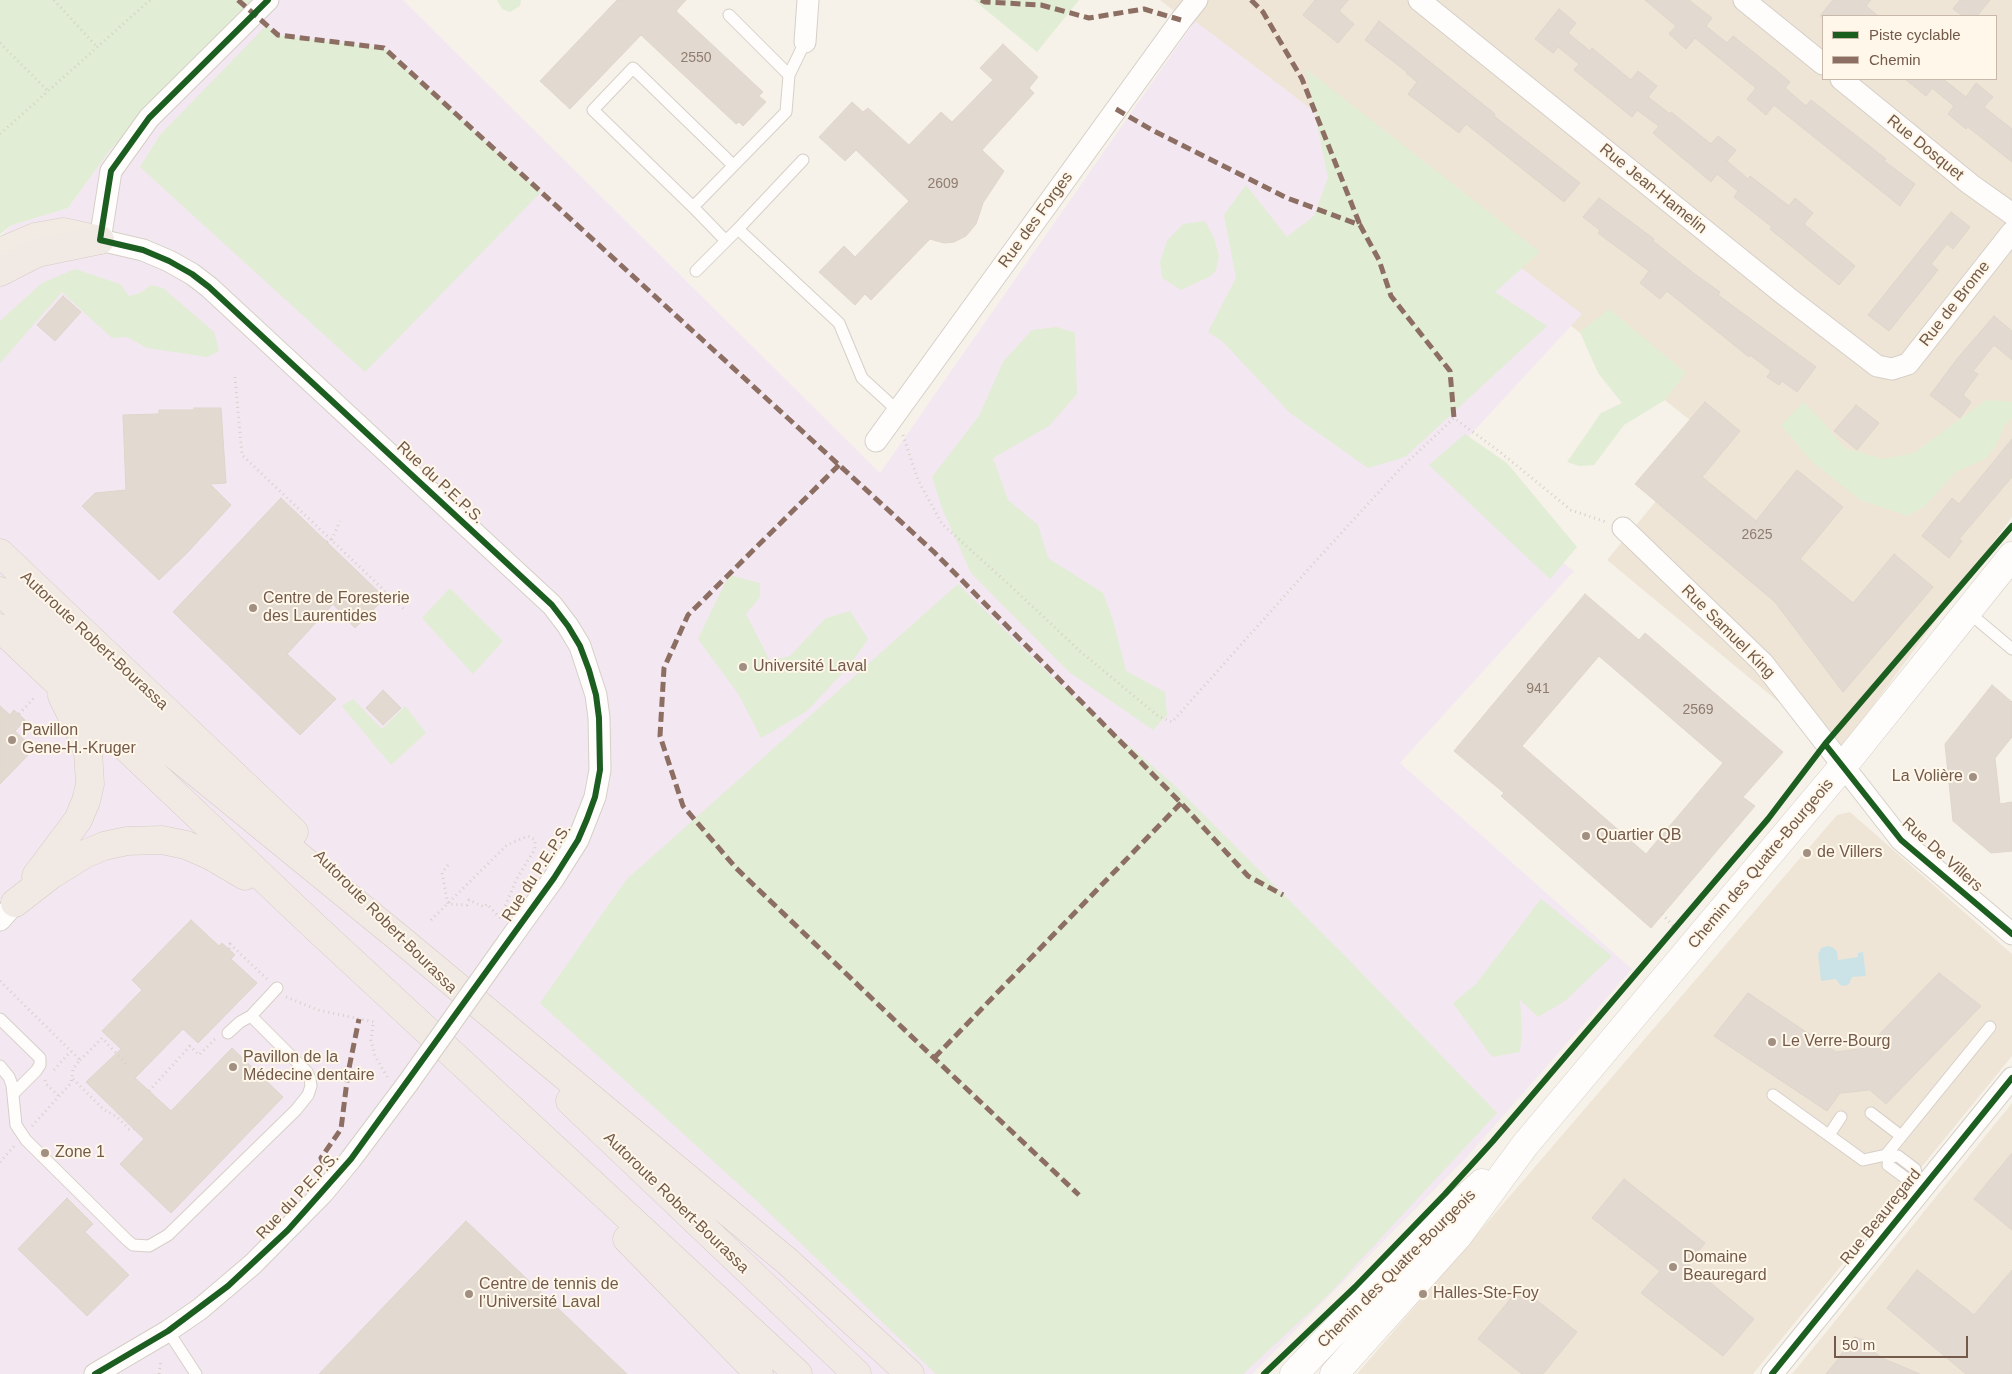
<!DOCTYPE html>
<meta charset="utf-8">
<style>
body{margin:0}
#map{position:relative;width:2012px;height:1374px;overflow:hidden;background:#f6f2e9;font-family:Arial,sans-serif}
canvas{display:block}
.legend{position:absolute;left:1822px;top:15px;width:175px;height:65px;box-sizing:border-box;background:#fff7e9;border:1px solid #c7b8a9;margin:0;padding:6px 9px;list-style:none;font-size:15px;color:#735a4a}
.legend li{display:flex;align-items:center;gap:10px;height:25px}
.legend b{width:25px;border:1px solid #c7b8a9}
.scale{position:absolute;left:1834px;top:1336px;width:134px;height:22px;box-sizing:border-box;border:2px solid #735a4a;border-top:0;padding-left:6px;font-size:15px;line-height:18px;white-space:nowrap;color:#735a4a;-webkit-text-stroke:4px #fff7e9;paint-order:stroke}
</style>
<div id="map">
<canvas width="2012" height="1374"></canvas>
<ul class="legend">
<li><b style="height:6px;background:#1b5e20"></b>Piste cyclable</li>
<li><b style="height:6px;background:#8d6e63"></b>Chemin</li>
</ul>
<div class="scale">50 m</div>
</div>
<script>
const ctx = document.querySelector('canvas').getContext('2d');
ctx.lineJoin = 'round';
function fillPath(path, color) {
  ctx.fillStyle = color;
  ctx.fill(path, 'evenodd');
}
function shape(rows) {
  const path = new Path2D();
  for (const r of rows) {
    path.moveTo(r[0], r[1]);
    for (let i = 2; i < r.length; i += 2) path.lineTo(r[i], r[i + 1]);
  }
  return path;
}
function stroke(path, color, width, dash) {
  ctx.strokeStyle = color;
  ctx.lineWidth = width;
  ctx.lineCap = dash ? 'butt' : 'round';
  ctx.setLineDash(dash || []);
  ctx.stroke(path);
}
function drawText(font, color, halo, rows, align = 'center') {
  ctx.font = font + ' Arial,sans-serif';
  ctx.lineWidth = 4;
  ctx.setLineDash([]);
  ctx.textBaseline = 'middle';
  ctx.strokeStyle = halo;
  ctx.fillStyle = color;
  for (const [text, x, y, turn = 0] of rows) {
    ctx.save();
    ctx.translate(x, y);
    ctx.rotate((+turn || 0) * Math.PI / 180);
    ctx.textAlign = isNaN(turn) ? turn : align;
    if (halo) ctx.strokeText(text, 0, 0);
    ctx.fillText(text, 0, 0);
    ctx.restore();
  }
}
fillPath(shape([
 [1160,0,2012,0,2012,517,1839,752,1607,560,1710,436],
 [1823,16,1996,16,1996,79,1823,79],
 [1850,812,2012,954,2012,1056,1753,1374,1357,1374,1837,815],
 [2012,1103,2012,1374,1792,1374]
]), '#efe5d6');
fillPath(shape([
 [266,0,403,0,880,473,1195,21,1582,314,1437,471,1574,571,1400,763,1632,969,1467,1157,1252,1374,0,1374,0,237,12,225,68,208,110,150]
]), '#f3e8f1');
fillPath(shape([
 [0,0,266,0,110,150,68,208,12,225,0,234],
 [497,0,521,0,520,6,510,12,502,9],
 [974,0,1079,0,1037,52],
 [267,25,278,35,384,48,541,192,365,372,140,167,160,135],
 [1306,69,1540,252,1495,292,1547,326,1405,457,1368,468,1290,413,1223,342,1208,332,1236,278,1224,215,1246,185,1287,237,1314,216,1328,178],
 [1205,221,1214,238,1219,256,1216,270,1211,276,1181,290,1162,278,1160,262,1167,241,1183,224],
 [75,269,120,284,129,296,140,293,151,285,163,288,214,332,219,351,207,357,147,348,127,337,112,338,62,292,0,363,0,321,42,283],
 [1609,309,1686,373,1665,400,1624,425,1594,465,1579,466,1567,462,1601,413,1622,403,1598,373,1580,332],
 [1057,327,1075,333,1077,394,1049,426,993,458,1008,500,1038,525,1048,558,1103,593,1113,620,1126,671,1165,692,1167,715,1153,730,1069,672,971,573,942,508,932,477,979,416,1003,362,1032,330],
 [1986,400,2012,402,2012,418,2005,425,1995,447,1985,459,1956,472,1924,507,1908,516,1860,500,1810,460,1781,425,1804,402,1823,422,1845,448,1883,459,1914,453],
 [1465,434,1507,463,1577,547,1550,579,1429,465],
 [729,575,760,583,760,597,746,614,770,661,790,656,826,618,850,611,868,639,849,666,807,711,761,738,739,695,698,639],
 [958,584,1055,680,1174,785,1342,953,1497,1113,1328,1295,1243,1374,936,1374,757,1201,540,1003,626,880],
 [450,588,503,641,473,674,422,618],
 [353,699,382,729,405,706,426,733,391,765,342,706],
 [1541,899,1612,956,1565,1001,1538,1017,1520,1000,1522,1030,1520,1052,1492,1057,1453,1003,1476,984]
]), '#e1edd4');
fillPath(shape([
 [1827,946,1832,947,1837,951,1838,960,1858,957,1858,953,1863,952,1866,976,1852,977,1849,984,1845,986,1840,985,1836,979,1821,981,1818,954,1821,948]
]), '#cbe3e6');
const building = shape([
 [617,0,686,0,676,11,763,92,759,96,766,102,743,126,739,122,736,124,641,35,570,109,540,81,617,0],
 [1315,0,1348,0,1339,11,1354,24,1338,43,1303,15,1315,0],
 [1645,0,1689,0,1712,18,1706,26,1727,43,1733,36,1777,71,1790,82,1785,88,1806,106,1811,100,1886,159,1884,161,1915,184,1900,206,1774,105,1766,115,1747,99,1756,88,1695,38,1686,49,1669,34,1676,26,1645,0],
 [1833,0,1871,0,1866,6,1878,16,1820,16,1833,0],
 [1960,0,1990,0,1977,16,1963,16,1953,9,1960,0],
 [1559,9,1576,23,1568,33,1590,51,1592,48,1631,80,1638,71,1657,86,1648,97,1670,114,1671,112,1711,144,1718,136,1736,150,1727,161,1748,179,1750,176,1789,206,1795,198,1813,213,1804,224,1855,266,1839,285,1770,229,1772,227,1734,197,1738,191,1717,174,1711,182,1653,133,1659,126,1637,110,1632,117,1574,70,1579,64,1558,47,1553,53,1535,39,1559,9],
 [1379,21,1495,114,1494,116,1580,183,1564,202,1466,124,1459,133,1408,94,1417,82,1406,73,1407,72,1365,40,1379,21],
 [1003,44,1038,77,1029,88,1034,93,982,150,1004,171,983,203,976,224,966,236,954,242,944,243,930,239,871,300,865,294,855,305,819,272,844,246,855,257,909,201,856,150,845,161,819,137,852,102,863,112,868,108,909,145,941,112,952,122,993,80,980,68,1003,44],
 [1905,79,1943,79,1966,97,1976,83,1993,97,1984,107,2012,129,2012,162,1968,127,1966,129,1948,114,1954,106,1932,88,1926,96,1905,79],
 [1599,198,1654,239,1653,241,1696,275,1720,292,1718,295,1816,367,1797,392,1782,381,1779,385,1767,377,1771,371,1750,355,1749,357,1667,291,1660,299,1640,283,1649,271,1598,233,1600,230,1583,217,1599,198],
 [1951,212,1970,227,1953,249,1947,244,1931,264,1938,270,1889,331,1868,315,1951,212],
 [63,296,81,312,55,341,37,325,63,296],
 [1994,316,2012,331,2012,360,1994,345,1973,371,1978,374,1963,395,1971,402,1960,418,1930,395,1957,359,1994,316],
 [1705,402,1740,431,1702,477,1756,521,1797,470,1843,507,1800,559,1853,603,1894,554,1933,587,1843,692,1775,602,1635,484,1705,402],
 [1856,405,1879,423,1857,450,1834,431,1856,405],
 [194,408,221,408,226,483,210,484,231,505,188,552,159,580,82,506,95,493,126,490,123,415,159,414,159,410,194,410,194,408],
 [2012,439,2012,477,1959,539,1962,541,1949,558,1922,536,1952,498,1959,504,2012,439],
 [281,498,385,598,355,628,333,604,287,654,336,699,300,735,173,612,281,498],
 [1585,594,1639,640,1645,633,1783,752,1743,797,1755,806,1651,928,1501,796,1504,793,1454,751,1585,594],
 [1599,656,1723,763,1646,854,1522,746,1599,656],
 [1992,685,2012,702,2012,737,1995,758,2000,804,2012,802,2012,851,1991,853,1953,821,1945,744,1992,685],
 [383,690,401,708,383,725,366,708,383,690],
 [0,706,10,715,14,710,25,720,15,731,34,749,0,784,0,706],
 [191,920,219,946,222,943,235,955,231,959,257,983,198,1043,183,1029,135,1078,171,1111,232,1048,283,1097,171,1213,120,1164,144,1139,86,1082,121,1049,102,1031,142,990,132,980,191,920],
 [1939,973,1981,1006,1886,1104,1870,1090,1840,1093,1827,1111,1714,1036,1748,993,1836,1052,1866,1048,1939,973],
 [2012,1153,2012,1230,1974,1199,2012,1153],
 [1624,1179,1705,1243,1688,1264,1754,1319,1723,1356,1641,1293,1660,1271,1592,1218,1624,1179],
 [67,1198,93,1224,85,1232,129,1275,87,1316,18,1249,67,1198],
 [466,1221,627,1374,319,1374,466,1221],
 [1917,1270,1974,1315,2012,1270,2012,1374,1966,1374,1887,1308,1917,1270],
 [1520,1287,1577,1332,1543,1374,1522,1374,1478,1339,1520,1287],
 [1855,1337,1864,1340,1867,1346,1882,1358,1920,1374,1826,1374,1839,1358,1849,1341,1855,1337]
]);
fillPath(building, '#e2dad1');
stroke(building, '#dfd5cb', 1);
const service = shape([
 [729,15,789,75],
 [805,42,789,75,786,112,693,207,726,241,738,229,839,323,862,378,898,411],
 [693,207,593,110,633,68,733,165],
 [738,229,803,160],
 [696,271,726,241],
 [1967,611,2012,649],
 [0,1019,40,1058,40,1065,36,1071,14,1093],
 [228,1033,240,1022,251,1016,277,988],
 [0,1066,9,1077,12,1085,16,1125,26,1140,127,1240,133,1245,149,1246,168,1235,296,1110,308,1095,311,1086,310,1079,307,1072,251,1016],
 [1773,1095,1863,1160,1886,1155,1889,1157,1898,1156,1915,1169,1917,1177,1926,1184],
 [1871,1113,1901,1136],
 [1829,1135,1841,1117],
 [1886,1155,1990,1027],
 [1889,1157,1888,1165,1907,1179,1917,1177],
 [168,1331,196,1374]
]);
const minor = shape([
 [268,0,149,118,111,171,100,240,143,250,169,261,192,274,209,287,552,605,568,626,580,646,596,695,599,718,600,770,595,797,578,840,554,878,508,942],
 [1419,0,1786,296,1877,366,1892,369,1908,364,2012,232],
 [1744,0,1823,64],
 [805,42,808,0],
 [1841,79,1970,184,2012,214],
 [876,441,1181,20,1197,0],
 [1623,528,1763,663,1901,840,2012,934],
 [0,920,15,903],
 [95,1374,168,1331,200,1309,253,1264,322,1194,351,1159,408,1083],
 [1772,1374,2012,1078]
]);
const secondary = shape([
 [1294,1374,1438,1223,1482,1183],
 [1334,1374,1458,1236,1525,1145,1844,765,2012,556]
]);
const trunk = shape([
 [0,252,35,237,63,232,100,240]
]);
const motorway = shape([
 [0,272,37,253,100,240],
 [0,553,294,832],
 [0,591,160,743,405,943,788,1262,910,1374],
 [0,628,315,927,798,1374],
 [36,876,78,820,86,801,90,784,88,752,78,728,62,696],
 [15,903,51,875,85,854,104,846,127,841,162,840,186,845,211,856,245,876],
 [570,1101,857,1374],
 [627,1239,759,1374]
]);
stroke(service, '#d5cfc7', 13);
stroke(minor, '#d5cfc7', 23);
stroke(secondary, '#d5cec6', 29);
stroke(trunk, '#d5ccc5', 29);
stroke(motorway, '#d5ccc5', 29);
stroke(shape([
 [54,0,97,47],
 [0,43,48,91],
 [0,134,150,0],
 [235,377,242,455,406,611],
 [903,435,918,480,942,524,1004,580,1081,652,1158,716,1172,722,1313,564,1399,470,1454,418,1500,452,1571,510,1606,522],
 [327,542,332,539,340,521],
 [19,714,34,698],
 [448,865,442,873,448,904,467,905,469,900,484,907,487,904,502,920],
 [1662,914,1677,930],
 [431,920,507,845,528,836,535,840,535,849,516,880,501,916],
 [229,949,230,944,267,979],
 [0,981,80,1060,73,1069,71,1083,32,1126],
 [286,997,318,1010,374,1022],
 [373,1025,371,1040,375,1056,389,1080],
 [80,1060,102,1038,127,1065],
 [54,1070,71,1051],
 [73,1079,103,1109,117,1117,129,1129,134,1129],
 [45,1080,46,1084,59,1096],
 [149,1091,190,1046,199,1055,216,1038],
 [0,1162,14,1146],
 [159,1374,161,1360]
]), '#d7d0ca', 3, [1, 4]);
stroke(service, '#fefdfc', 11);
stroke(minor, '#fefdfc', 21);
stroke(secondary, '#fefdfc', 28);
stroke(trunk, '#f1ebe4', 28);
stroke(motorway, '#f0e9e4', 28);
const minorBridge = shape([
 [408,1083,508,942]
]);
stroke(minorBridge, '#d5cfc7', 23, []);
stroke(minorBridge, '#fefdfc', 21);
stroke(shape([
 [238,0,278,35,384,48,934,552,1181,803,1248,876,1283,895],
 [981,0,985,2,1041,5,1089,18,1144,9,1181,20],
 [1251,0,1263,12,1302,79,1360,225],
 [1116,109,1152,130,1287,198,1360,225,1379,260,1391,296,1450,371,1454,418],
 [839,465,688,615,664,668,660,736,683,806,736,868,934,1058,1079,1195],
 [934,1058,1181,803],
 [324,1165,321,1158,341,1129,348,1073,359,1019]
]), '#8d6e63', 5, [10, 5]);
stroke(shape([
 [1825,744,1901,840,2012,934],
 [95,1374,168,1331,228,1286,288,1230,351,1159,554,878,578,840,587,819,595,797,600,770,599,718,596,695,589,670,580,646,568,626,552,605,209,287,192,274,169,261,143,250,100,240,111,171,149,118,268,0],
 [1264,1374,1355,1287,1445,1194,1493,1141,1768,819,1825,744,2012,526],
 [1772,1374,2012,1078]
]), '#1b5e20', 6);
for (const [x, y, r, color] of [
 [253,608,5,"#a18f82"],
 [743,667,5,"#a18f82"],
 [12,740,5,"#a18f82"],
 [1973,777,5,"#a18f82"],
 [1586,836,5,"#a18f82"],
 [1807,853,5,"#a18f82"],
 [1772,1042,5,"#a18f82"],
 [233,1067,5,"#a18f82"],
 [45,1153,5,"#a18f82"],
 [1673,1267,5,"#a18f82"],
 [469,1294,5,"#a18f82"],
 [1423,1294,5,"#a18f82"]
]) {
  const dot = new Path2D();
  dot.arc(x, y, r, 0, 2 * Math.PI);
  ctx.fillStyle = color;
  ctx.fill(dot);
  stroke(dot, '#fff7e9', 2);
}
drawText('14px', '#907c6e', null, [
 ["2550",696,58],
 ["2609",943,184],
 ["2625",1757,535],
 ["941",1538,689],
 ["2569",1698,710]
]);
drawText('16px', '#735a4a', '#fff7e9', [
 ["Rue Dosquet",1925,148,39],
 ["Rue Jean-Hamelin",1653,189,39],
 ["Rue des Forges",1036,220,-54],
 ["Rue de Brome",1955,304,-52],
 ["Rue du P.E.P.S.",440,483,43],
 ["Rue Samuel King",1728,632,45],
 ["Autoroute Robert-Bourassa",94,641,43],
 ["Rue De Villers",1942,855,42],
 ["Chemin des Quatre-Bourgeois",1761,864,-50],
 ["Rue du P.E.P.S.",537,873,-57],
 ["Autoroute Robert-Bourassa",385,922,45],
 ["Rue du P.E.P.S.",298,1196,-47],
 ["Autoroute Robert-Bourassa",676,1203,44],
 ["Rue Beauregard",1881,1217,-51],
 ["Chemin des Quatre-Bourgeois",1397,1269,-45]
]);
drawText('16px', '#735a4a', '#fff7e9', [
 ["Centre de Foresterie",263,599],
 ["des Laurentides",263,617],
 ["Université Laval",753,667],
 ["Pavillon",22,731],
 ["Gene-H.-Kruger",22,749],
 ["La Volière",1963,777,"right"],
 ["Quartier QB",1596,836],
 ["de Villers",1817,853],
 ["Le Verre-Bourg",1782,1042],
 ["Pavillon de la",243,1058],
 ["Médecine dentaire",243,1076],
 ["Zone 1",55,1153],
 ["Domaine",1683,1258],
 ["Beauregard",1683,1276],
 ["Centre de tennis de",479,1285],
 ["l’Université Laval",479,1303],
 ["Halles-Ste-Foy",1433,1294]
], 'left');
</script>
